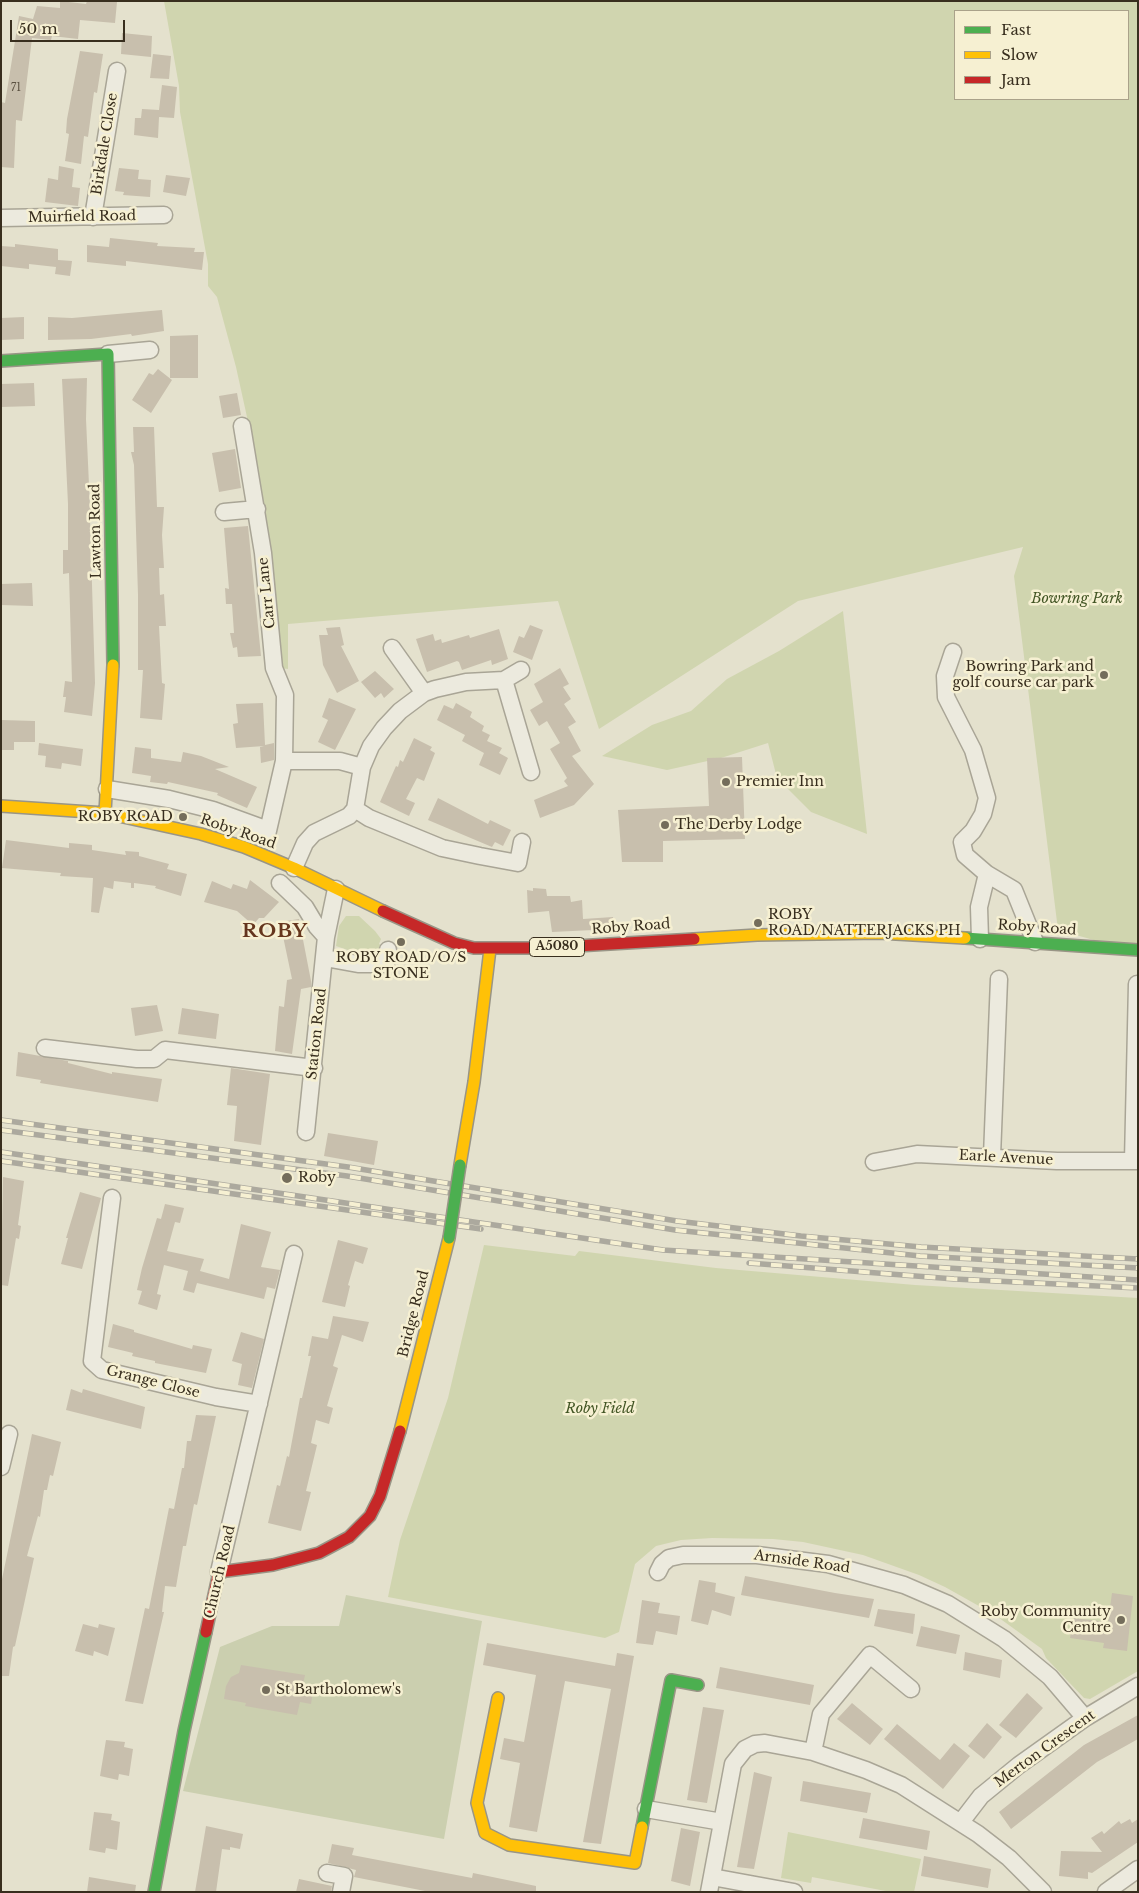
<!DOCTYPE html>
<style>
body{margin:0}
#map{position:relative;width:1139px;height:1893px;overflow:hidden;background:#e4e1cd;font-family:"Libre Baskerville",serif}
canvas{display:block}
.frame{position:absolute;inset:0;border:2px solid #382e1e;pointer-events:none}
.legend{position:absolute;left:954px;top:10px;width:175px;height:90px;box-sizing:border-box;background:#f6f0d2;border:1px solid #aaa28a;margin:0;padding:6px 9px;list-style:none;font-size:15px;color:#382e1e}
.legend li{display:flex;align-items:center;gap:10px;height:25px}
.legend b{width:25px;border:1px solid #aaa28a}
.scale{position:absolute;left:10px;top:20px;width:115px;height:22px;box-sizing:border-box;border:2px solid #382e1e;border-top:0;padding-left:6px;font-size:15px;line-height:18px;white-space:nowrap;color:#382e1e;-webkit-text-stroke:4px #f6f0d2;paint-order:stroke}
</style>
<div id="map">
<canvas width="1139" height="1893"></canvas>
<div class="frame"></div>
<ul class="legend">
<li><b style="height:6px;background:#4caf50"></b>Fast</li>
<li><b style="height:6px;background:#ffc107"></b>Slow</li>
<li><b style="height:6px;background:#c62828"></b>Jam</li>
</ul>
<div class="scale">50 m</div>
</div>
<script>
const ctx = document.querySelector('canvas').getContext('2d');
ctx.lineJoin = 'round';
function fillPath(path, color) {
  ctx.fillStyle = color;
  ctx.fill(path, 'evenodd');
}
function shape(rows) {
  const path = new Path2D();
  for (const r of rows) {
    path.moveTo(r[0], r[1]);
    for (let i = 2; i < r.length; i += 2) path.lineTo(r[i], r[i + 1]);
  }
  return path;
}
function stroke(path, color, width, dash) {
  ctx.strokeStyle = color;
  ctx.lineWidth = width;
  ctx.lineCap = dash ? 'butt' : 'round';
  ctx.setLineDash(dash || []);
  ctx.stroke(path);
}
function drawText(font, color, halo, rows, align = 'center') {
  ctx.font = font + ' "Libre Baskerville",serif';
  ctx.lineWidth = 5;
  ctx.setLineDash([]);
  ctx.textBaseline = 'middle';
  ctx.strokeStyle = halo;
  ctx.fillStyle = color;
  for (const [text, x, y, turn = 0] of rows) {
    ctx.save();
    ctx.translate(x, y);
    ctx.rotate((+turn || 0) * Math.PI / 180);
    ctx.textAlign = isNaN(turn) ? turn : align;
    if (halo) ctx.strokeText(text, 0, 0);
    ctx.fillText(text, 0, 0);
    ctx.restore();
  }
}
fillPath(shape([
 [164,1,1138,1,1138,950,1126,949,1058,930,1014,576,1023,547,798,601,599,729,558,601,288,624,288,669,281,668,269,546,258,467,236,367,217,297,208,286,208,264,180,112,179,86],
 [955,11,1128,11,1128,99,955,99],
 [843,611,867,834,811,812,777,778,768,743,721,758,667,770,602,756,652,725,691,711,727,679,779,651],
 [346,916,359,916,375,931,381,939,379,944,383,946,381,951,368,957,336,946,339,926],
 [484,1245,575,1256,579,1251,716,1268,915,1285,1138,1298,1138,1671,1090,1699,1084,1698,1046,1658,1042,1649,995,1615,945,1587,919,1575,863,1555,803,1542,773,1539,712,1538,681,1540,656,1546,635,1564,619,1632,605,1638,388,1597,400,1540,448,1398],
 [788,1832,921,1859,914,1892,891,1892,812,1877,811,1883,781,1878]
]), '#d0d5af');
fillPath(shape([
 [346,1595,482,1621,444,1839,183,1791,220,1647,272,1626,339,1626]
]), '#cbcfaf');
fillPath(shape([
 [60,1,86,4,87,1,117,2,115,23,80,20,78,39,52,36,51,40,32,38,22,121,16,120,14,168,1,167,1,102,5,103,19,16,33,19,37,6,60,8],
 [122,33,152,36,151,57,121,54],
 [80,51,103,54,97,93,94,92,88,137,84,136,81,164,65,161,69,134,66,133,67,119],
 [153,54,171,56,169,79,150,78],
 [162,85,177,87,174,118,159,117,158,138,134,135,135,118,141,118,142,109,159,110],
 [59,166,74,169,72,187,80,188,78,206,45,202,48,178,58,180],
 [119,168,139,170,138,179,151,180,150,197,123,195,124,192,115,191],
 [166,175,190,178,186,196,163,192],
 [110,238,158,243,157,246,195,248,194,252,204,252,202,270,126,261,126,266,87,262,87,245,109,247],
 [15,244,58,249,58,260,72,261,70,276,55,274,56,267,29,264,29,269,1,266,1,246,15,247],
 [162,310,164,331,132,336,131,334,91,339,48,340,48,317,72,318],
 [24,317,24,339,1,340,1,318],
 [198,335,198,378,170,378,170,336],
 [158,369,172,380,151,413,132,400,149,373,153,375],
 [87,378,86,419,90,507,92,507,92,518,90,519,95,683,92,716,64,712,66,697,63,697,65,681,72,682,69,573,63,574,63,550,68,550,68,504,62,379],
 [34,383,35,406,1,407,1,384],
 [237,393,241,415,223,418,219,396],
 [133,427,154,427,157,507,164,507,162,535,164,568,159,568,160,595,164,594,166,626,159,626,162,683,165,684,162,720,140,718,143,670,138,670,138,595,134,465,131,452,134,452],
 [235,449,241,488,219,492,212,453],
 [248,526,261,656,238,657,237,647,233,648,230,633,234,633,232,604,226,604,225,588,229,589,224,528],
 [32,583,33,606,1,605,1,584],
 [530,625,543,630,532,660,513,652,519,636,524,638],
 [340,627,344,645,341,646,359,681,337,693,323,665,319,635,328,635,326,628],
 [499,629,508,659,492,665,491,660,462,670,459,662,457,661,427,672,416,639,433,634,435,641,441,639,442,643,469,635,470,638],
 [560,668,569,684,563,687,571,699,564,704,576,722,568,727,581,751,572,756,594,784,574,805,540,818,534,800,568,786,564,781,567,778,550,749,560,743,547,721,539,726,530,710,543,702,534,684],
 [375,671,394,689,384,698,381,693,375,698,361,682],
 [329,698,356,709,335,750,318,742,328,720,322,717],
 [263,703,265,745,274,743,274,760,261,763,260,747,264,746,236,748,233,724,238,723,236,704],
 [456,703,472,712,470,717,484,726,482,731,490,735,487,741,502,748,499,753,508,758,500,775,479,765,484,753,462,741,465,735,437,720,444,705,453,709],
 [1,720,35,721,35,742,14,742,14,750,1,750],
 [414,738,432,747,430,750,435,753,424,781,417,778,406,799,415,803,409,816,380,802,396,766,398,767,400,760,403,762],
 [39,743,83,749,81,766,62,763,61,769,45,767,46,756,38,755],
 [135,747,151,749,151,758,181,762,183,752,201,756,229,767,215,769,257,787,247,808,217,795,218,793,168,782,167,784,150,782,151,776,132,773],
 [742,757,745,839,663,841,663,862,622,862,618,810,709,806,707,758],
 [438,798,488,824,490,820,511,830,503,846,495,842,492,847,428,820],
 [6,840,69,848,69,843,92,845,92,850,126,855,125,851,139,852,139,856,169,864,167,869,187,874,181,896,155,888,156,886,134,883,134,888,131,888,131,883,114,881,113,889,104,887,99,913,91,912,93,878,60,876,61,873,2,868],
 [250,880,279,902,264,918,259,918,253,925,237,911,204,902,212,881,231,889,233,884,247,889],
 [533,888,546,889,547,896,570,896,571,902,582,900,583,919,613,917,614,929,552,932,549,911,528,913,527,890,533,891],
 [299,919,311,981,311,987,301,989,292,1054,275,1051,279,1006,284,1007,287,980,292,979,280,922],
 [157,1005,163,1031,135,1036,131,1008],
 [182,1008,219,1014,216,1039,178,1034],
 [18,1052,68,1061,68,1063,112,1074,112,1072,162,1079,158,1102,40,1083,41,1080,16,1076],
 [231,1068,270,1074,261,1145,234,1141,237,1106,227,1105],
 [328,1133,378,1141,374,1165,324,1156],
 [3,1177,24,1181,18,1225,21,1226,19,1239,16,1238,8,1286,1,1285],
 [80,1192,101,1198,82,1269,61,1264,68,1238,66,1238],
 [165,1204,184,1208,180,1223,175,1222,167,1251,204,1259,200,1271,229,1279,241,1224,271,1232,261,1267,280,1270,275,1289,267,1287,264,1299,197,1283,194,1293,183,1290,188,1271,164,1265,157,1294,161,1295,157,1310,138,1304,142,1291,137,1290,142,1268,157,1218,161,1219],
 [338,1240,368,1248,363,1264,355,1261,348,1285,350,1286,345,1307,322,1302],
 [333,1316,369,1322,363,1342,342,1335,333,1366,338,1368,327,1406,333,1408,329,1424,316,1420,311,1443,317,1445,306,1491,311,1492,301,1531,268,1523,277,1485,280,1486,287,1456,289,1457,300,1398,302,1398,311,1356,308,1356,312,1336,328,1339],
 [113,1324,134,1330,134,1332,192,1349,193,1345,212,1349,206,1373,155,1363,155,1361,132,1356,133,1353,108,1347],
 [241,1332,264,1339,252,1388,238,1385,242,1364,232,1361],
 [71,1389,82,1393,83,1389,145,1407,141,1429,66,1410],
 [196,1415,216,1416,197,1505,194,1504,186,1546,183,1546,176,1587,165,1586,162,1612,164,1612,143,1704,125,1701,145,1608,149,1609,169,1508,174,1509,182,1468,184,1468,187,1441,191,1441],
 [32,1434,61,1442,53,1476,50,1475,47,1490,44,1490,40,1517,38,1516,27,1556,34,1558,15,1646,13,1647,9,1676,1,1676,1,1584],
 [745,1576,835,1593,874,1599,869,1618,741,1595],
 [699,1580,716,1583,715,1592,735,1597,731,1616,712,1610,708,1625,691,1621],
 [1112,1593,1133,1596,1127,1651,1103,1648,1104,1643,1070,1638,1073,1618,1108,1622],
 [642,1600,660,1603,658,1613,680,1616,677,1635,656,1631,653,1645,636,1643],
 [878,1609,915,1614,913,1634,874,1626],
 [83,1624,98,1628,99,1624,115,1628,108,1656,94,1651,93,1656,75,1651],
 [921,1626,960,1635,956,1654,916,1646],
 [487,1643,615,1666,617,1653,634,1656,601,1844,583,1842,611,1689,565,1681,537,1832,509,1827,520,1763,500,1759,504,1738,524,1742,536,1675,483,1665],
 [965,1652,1002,1660,1000,1678,963,1670],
 [241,1665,305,1675,302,1689,313,1691,311,1704,300,1702,297,1715,245,1706,246,1703,224,1699,226,1686,231,1677,239,1673],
 [720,1667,814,1685,810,1705,716,1688],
 [1027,1693,1043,1708,1016,1738,999,1725],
 [852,1703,883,1729,870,1745,837,1719],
 [703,1707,724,1710,707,1803,687,1800],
 [1138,1715,1138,1739,1097,1762,1011,1829,999,1812,1084,1745],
 [987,1723,1002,1737,984,1759,968,1746],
 [897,1724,940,1760,954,1743,970,1756,943,1789,884,1739],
 [106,1740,125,1742,124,1747,133,1749,129,1776,119,1774,118,1780,100,1776],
 [754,1772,772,1777,754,1869,737,1867],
 [803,1781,871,1793,867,1813,800,1801],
 [94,1812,112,1814,111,1820,120,1822,117,1850,106,1848,105,1853,89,1850],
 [863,1818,930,1831,927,1850,859,1838],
 [1130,1819,1132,1823,1138,1819,1138,1842,1092,1873,1088,1872,1088,1879,1059,1876,1061,1851,1102,1852,1091,1838,1102,1831,1104,1834,1119,1821,1121,1824],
 [206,1826,243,1834,240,1849,230,1847,230,1850,222,1849,216,1892,195,1892],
 [681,1828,700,1832,690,1886,671,1881],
 [332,1844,354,1848,352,1855,472,1878,473,1873,536,1886,536,1892,430,1892,354,1877,356,1870,328,1863],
 [924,1856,991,1869,988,1888,921,1876],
 [89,1877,136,1885,135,1892,87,1892],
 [299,1879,332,1886,331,1892,296,1892]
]), '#c8bfad');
const street = shape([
 [93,217,117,71],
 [1,218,164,215],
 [108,354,150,350],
 [242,426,263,553,274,668,285,695,284,761,267,835],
 [224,512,257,509],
 [392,648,424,693],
 [953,652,945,676,946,697,973,750,987,798,983,814,973,831,962,842,965,855,987,874,1014,890,1035,942],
 [504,680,531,772],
 [284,761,340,761,362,767],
 [107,789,169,799,213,810,268,830],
 [355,809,369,818,442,848,480,856,518,863,522,842],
 [294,868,305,843,314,833,349,816,355,809,362,767,371,746,384,728,400,711,424,693,435,689,466,682,504,680,521,670],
 [280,883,305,907,317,927,326,937],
 [980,939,979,907,987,874],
 [325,958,358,964,386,964,388,950],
 [45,1048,137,1059,154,1059,165,1050,314,1068],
 [306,1132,326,937,336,889],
 [992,1156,999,979],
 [1133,1161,1137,984],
 [874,1162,917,1154,1057,1161,1138,1161],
 [112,1198,92,1361,102,1370,216,1397,259,1404],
 [1,1467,9,1434],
 [219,1572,294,1254],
 [658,1572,662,1564,669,1558,683,1555,757,1555,828,1564,904,1585,948,1604,1004,1639,1050,1677,1085,1718],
 [813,1752,821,1714,870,1655,911,1689],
 [646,1809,722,1822],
 [961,1822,981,1796,1019,1765,1085,1718,1138,1686],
 [327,1873,344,1876,341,1892],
 [712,1877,794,1892],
 [709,1892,733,1764,745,1749,755,1744,765,1743,813,1752,866,1770,901,1785,978,1834,1009,1858,1043,1892],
 [1106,1892,1138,1869]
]);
const fast = shape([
 [1,361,108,354,113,665],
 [965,938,1138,950],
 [642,1827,671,1680,698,1685],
 [154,1892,184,1731,206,1632]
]);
const slow = shape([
 [1,806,105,813,201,834,244,847,294,868,383,911],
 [105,813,113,665],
 [694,939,757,935,879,933,965,938],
 [460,1165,474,1082,490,949],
 [400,1431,449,1238],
 [498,1698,477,1803,485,1833,509,1845,635,1863,642,1827]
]);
const jam = shape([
 [383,911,454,943,474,948,543,948,694,939],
 [206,1632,219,1572,273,1565,319,1553,349,1537,370,1516,380,1496,400,1431]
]);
stroke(street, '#a9a596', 19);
stroke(fast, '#999586', 14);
stroke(slow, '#999586', 14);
stroke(jam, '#999586', 14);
stroke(street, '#eceade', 16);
stroke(fast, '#4caf50', 11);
stroke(slow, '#ffc107', 11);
stroke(jam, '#c62828', 11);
const rail = shape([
 [1,1120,348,1167,677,1221,801,1236,921,1247,1138,1259],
 [1,1130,347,1176,675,1230,920,1256,1138,1268],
 [1,1152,663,1250,1138,1280],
 [1,1161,481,1229],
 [749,1263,954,1279,1138,1288]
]);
stroke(rail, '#aca99e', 5.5);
stroke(rail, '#f6f0d2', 4, [11]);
const fastBridge = shape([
 [449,1238,460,1165]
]);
stroke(fastBridge, '#999586', 14, []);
stroke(fastBridge, '#4caf50', 11);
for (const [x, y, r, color] of [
 [1104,675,5,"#746d5b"],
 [726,782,5,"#746d5b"],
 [183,817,5,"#746d5b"],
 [665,825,5,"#746d5b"],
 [758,923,5,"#746d5b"],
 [401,942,5,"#746d5b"],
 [287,1178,6,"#746d5b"],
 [1121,1620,5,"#746d5b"],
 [266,1690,5,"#746d5b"]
]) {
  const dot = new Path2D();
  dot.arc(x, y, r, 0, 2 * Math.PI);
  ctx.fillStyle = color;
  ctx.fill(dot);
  stroke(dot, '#f6f0d2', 2);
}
drawText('11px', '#5c5242', null, [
 ["71",16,88]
]);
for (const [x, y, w] of [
 [557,947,55]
]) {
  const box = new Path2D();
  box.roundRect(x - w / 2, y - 9.5, w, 19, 4);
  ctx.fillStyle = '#f6f0d2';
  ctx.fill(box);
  stroke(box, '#382e1e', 1);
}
drawText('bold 12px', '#382e1e', null, [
 ["A5080",557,947]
]);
drawText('14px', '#382e1e', '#f6f0d2', [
 ["Birkdale Close",105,144,-81],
 ["Muirfield Road",82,217,-1],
 ["Lawton Road",96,531,-91],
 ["Carr Lane",267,593,-96],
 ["Roby Road",238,832,19],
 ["Roby Road",631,927,-4],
 ["Roby Road",1037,928,4],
 ["Station Road",317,1034,-84],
 ["Earle Avenue",1006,1158,3],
 ["Bridge Road",414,1314,-76],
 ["Grange Close",153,1382,14],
 ["Arnside Road",802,1562,8],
 ["Church Road",220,1572,-77],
 ["Merton Crescent",1045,1749,-36]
]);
drawText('italic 14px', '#425524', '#f6f0d2', [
 ["Bowring Park",1077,599],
 ["Roby Field",600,1409]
]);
drawText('14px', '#382e1e', '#f6f0d2', [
 ["Bowring Park and",1094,667,"right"],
 ["golf course car park",1094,683,"right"],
 ["Premier Inn",736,782],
 ["ROBY ROAD",173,817,"right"],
 ["The Derby Lodge",675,825],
 ["ROBY",768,915],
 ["ROAD/NATTERJACKS PH",768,931],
 ["ROBY ROAD/O/S",401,958,"center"],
 ["STONE",401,974,"center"],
 ["Roby",298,1178],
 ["Roby Community",1111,1612,"right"],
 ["Centre",1111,1628,"right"],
 ["St Bartholomew's",276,1690]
], 'left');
ctx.letterSpacing = '1px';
drawText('bold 19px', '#65361d', '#f6f0d2', [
 ["ROBY",275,932]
]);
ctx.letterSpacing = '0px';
</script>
